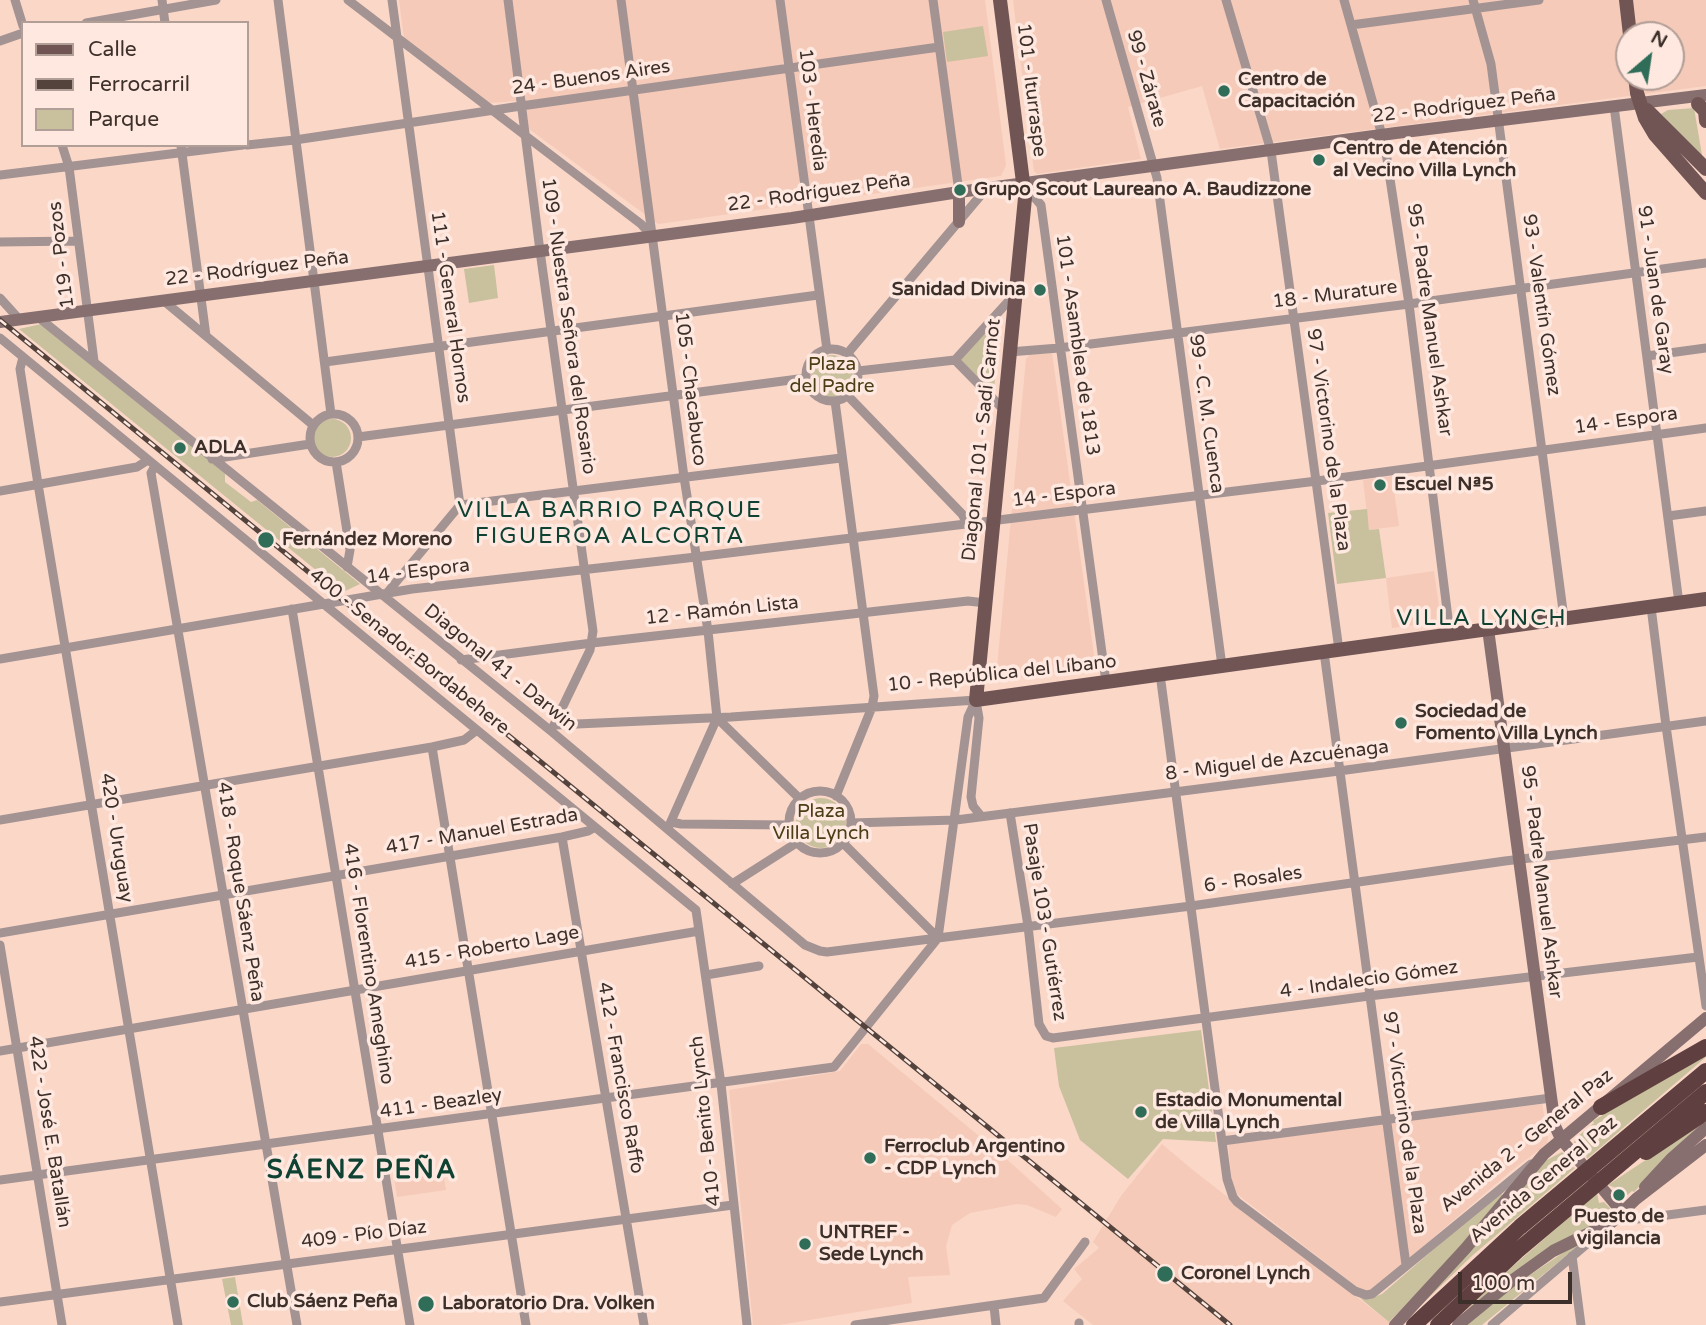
<!DOCTYPE html>
<meta charset="utf-8">
<style>
body{margin:0}
#map{position:relative;width:1706px;height:1325px;overflow:hidden;background:#fbd7c8;font-family:"Varela Round",sans-serif}
canvas{display:block}
.legend{position:absolute;left:21px;top:21px;width:228px;height:126px;box-sizing:border-box;background:#fee8df;border:2px solid #b19e97;margin:0;padding:9px 12px;list-style:none;font-size:21px;color:#3d302a}
.legend li{display:flex;align-items:center;gap:14px;height:35px}
.legend b{width:35px;border:2px solid #b19e97}
.north{position:absolute;left:1615px;top:21px;width:70px;height:70px;box-sizing:border-box;background:#fee8df;border:2px solid #b19e97;border-radius:50%;rotate:29deg;font-size:19px;font-weight:700;line-height:28px;text-align:center;color:#3d302a}
.north::after{content:'';display:block;margin:auto;width:24px;height:32px;background:#306d59;clip-path:polygon(50% 0,100% 100%,50% 72%,0 100%)}
.scale{position:absolute;left:1458px;top:1272px;width:114px;height:32px;box-sizing:border-box;border:4px solid #3d302a;border-top:0;padding-left:9px;font-size:21px;line-height:24px;white-space:nowrap;color:#3d302a;-webkit-text-stroke:5px #fee8df;paint-order:stroke}
</style>
<div id="map">
<canvas width="1706" height="1325"></canvas>
<ul class="legend">
<li><b style="height:9px;background:#715555"></b>Calle</li>
<li><b style="height:9px;background:#53433c"></b>Ferrocarril</li>
<li><b style="height:19px;background:#c9c09d"></b>Parque</li>
</ul>
<div class="north">N</div>
<div class="scale">100 m</div>
</div>
<script>
const ctx = document.querySelector('canvas').getContext('2d');
ctx.lineJoin = 'round';
function fillPath(path, color) {
  ctx.fillStyle = color;
  ctx.fill(path, 'evenodd');
}
function shape(rows) {
  const path = new Path2D();
  for (const r of rows) {
    if (r.length === 3) {
      path.moveTo(r[0] + r[2], r[1]);
      path.arc(r[0], r[1], r[2], 0, 2 * Math.PI);
      continue;
    }
    path.moveTo(r[0], r[1]);
    for (let i = 2; i < r.length; i += 2) path.lineTo(r[i], r[i + 1]);
  }
  return path;
}
function stroke(path, color, width, dash) {
  ctx.strokeStyle = color;
  ctx.lineWidth = width;
  ctx.lineCap = dash ? 'butt' : 'round';
  ctx.setLineDash(dash || []);
  ctx.stroke(path);
}
function drawText(font, color, halo, rows, align = 'center') {
  ctx.font = font + ' "Varela Round",sans-serif';
  ctx.lineWidth = 7;
  ctx.setLineDash([]);
  ctx.textBaseline = 'middle';
  ctx.strokeStyle = halo;
  ctx.fillStyle = color;
  for (const [text, x, y, turn = 0] of rows) {
    ctx.save();
    ctx.translate(x, y);
    ctx.rotate((+turn || 0) * Math.PI / 180);
    ctx.textAlign = isNaN(turn) ? turn : align;
    if (halo) ctx.strokeText(text, 0, 0);
    ctx.fillText(text, 0, 0);
    ctx.restore();
  }
}
fillPath(shape([
 [399,0,985,0,1006,165,1001,176,658,224,529,129,525,100,490,103,404,38],
 [1013,0,1706,0,1706,86,1220,149,1202,86,1128,107,1141,159,1037,174,1034,171],
 [1629,35,1671,35,1671,77,1629,77],
 [1052,353,1095,662,1091,667,1000,681,996,678,1026,359,1030,354],
 [1392,476,1399,526,1369,530,1363,480],
 [1434,571,1441,621,1392,628,1386,578],
 [861,1044,868,1044,1002,1155,1062,1209,1056,1217,1027,1205,1017,1204,970,1213,952,1225,946,1246,950,1275,908,1277,912,1303,779,1325,753,1325,729,1090,840,1071],
 [1542,1104,1548,1137,1547,1144,1511,1171,1371,1291,1361,1290,1237,1194,1232,1185,1228,1144],
 [1162,1144,1194,1171,1393,1325,1093,1325,1063,1301,1082,1279,1074,1269,1099,1248,1093,1242,1121,1196],
 [443,1171,446,1190,397,1197,394,1177]
]), '#f5cab8');
fillPath(shape([
 [983,26,988,56,947,62,943,32],
 [1694,108,1702,155,1699,155,1661,114,1668,110],
 [494,265,498,298,469,303,464,269],
 [999,314,994,393,960,359],
 [41,324,225,473,225,482,251,502,257,500,360,584,343,592,19,329],
 [832,376,21],
 [332,438,19],
 [1367,509,1369,530,1379,529,1386,578,1337,584,1328,513],
 [821,823,25],
 [1201,1030,1216,1142,1163,1139,1128,1179,1080,1140,1059,1086,1054,1048],
 [1706,1053,1706,1057,1587,1159,1585,1151,1579,1150,1574,1142,1577,1137,1594,1123,1593,1121],
 [1706,1120,1706,1124,1657,1168,1634,1192,1632,1191,1625,1197,1616,1188,1608,1185],
 [1562,1152,1567,1157,1568,1165,1575,1168,1473,1255,1417,1309,1545,1161],
 [1500,1192,1503,1196,1449,1260,1389,1322,1360,1298,1369,1299,1382,1294],
 [1597,1193,1599,1203,1604,1202,1610,1208,1605,1218,1539,1256,1466,1310,1490,1286],
 [1576,1244,1578,1246,1482,1325,1466,1325,1515,1285],
 [235,1277,243,1325,231,1325,222,1279]
]), '#c9c09d');
stroke(shape([
 [15,0,23,26],
 [162,0,165,23],
 [278,0,331,414],
 [348,0,641,224,651,235],
 [508,0,540,251,593,631,590,650,551,731],
 [621,0,684,477,708,631,717,718,668,828],
 [780,0,827,350],
 [933,0,959,192],
 [1106,0,1157,178,1222,666],
 [1226,0,1271,151,1339,650],
 [1344,0,1385,146,1409,304,1450,634],
 [1473,0,1491,64,1564,618],
 [86,23,216,0],
 [1351,25,1539,0],
 [0,41,23,33],
 [1614,106,1679,603],
 [62,145,69,167,94,361],
 [247,145,295,140,521,106,939,47],
 [181,146,206,336],
 [0,175,243,145],
 [1024,185,1041,205,1106,682],
 [0,242,77,241],
 [0,298,19,319],
 [164,301,313,425],
 [38,317,551,731,805,945,820,951,827,952,1191,906,1505,861,1706,837],
 [0,338,696,910,721,1084,747,1325],
 [832,375,26],
 [1009,352,1059,348,1409,304,1706,263],
 [847,354,986,189],
 [1647,356,1706,348],
 [23,357,20,369,38,484,178,1325],
 [955,360,1004,410],
 [325,362,818,295],
 [858,371,955,360,1015,294],
 [848,396,962,514,968,525],
 [835,401,874,696,872,707,836,796],
 [334,438,24],
 [358,437,806,378],
 [212,459,310,444],
 [336,462,350,550,347,567],
 [155,466,151,473,297,1325],
 [0,491,137,467,148,460],
 [460,505,841,458],
 [1668,516,1706,511],
 [387,593,460,505,392,0],
 [1651,607,1666,726,1706,1006],
 [292,609,410,1325],
 [1324,652,1406,1265],
 [0,659,412,589,696,557,1317,481,1706,428],
 [461,660,592,643,968,601,986,603],
 [1160,674,1227,1179,1233,1197,1237,1202,1355,1291,1366,1295,1372,1294,1531,1164],
 [976,701,979,718,971,797,973,806,981,816],
 [717,718,800,799],
 [555,725,731,717,976,700],
 [432,747,526,1325],
 [820,822,31],
 [1010,813,1028,926,1039,1024,1046,1036,1053,1038,1369,996,1698,957],
 [0,820,432,747,464,740,477,730],
 [671,822,681,824,790,825],
 [851,823,956,820,1339,771,1706,721],
 [562,837,644,1325],
 [843,843,938,938],
 [732,884,798,842],
 [0,933,562,837,588,831,595,827],
 [0,945,62,1325],
 [706,975,759,966],
 [0,1051,699,931],
 [1222,1141,1551,1098],
 [0,1180,834,1067,938,938,968,717,976,700],
 [1622,1212,1637,1219,1706,1210],
 [1572,1256,1581,1325],
 [0,1302,733,1205],
 [994,1306,996,1325],
 [1079,1323,1079,1325],
 [855,1325,1044,1298,1085,1242],
 [1492,1325,1602,1231]
]), '#a49393', 9);
stroke(shape([
 [959,222,959,192],
 [0,322,792,218,959,192,1396,133,1706,95],
 [1488,629,1555,1126,1561,1139,1622,1212],
 [1645,1187,1671,1159,1706,1128],
 [1395,1325,1466,1248,1544,1154,1706,1018],
 [1458,1325,1514,1279,1553,1251,1612,1222,1636,1199,1706,1145]
]), '#876f6f', 12);
stroke(shape([
 [1000,0,1025,198,976,700,1706,599],
 [1626,0,1630,35],
 [1635,77,1637,93,1645,118,1655,135,1706,193],
 [1698,104,1705,111,1706,121],
 [1647,110,1706,169]
]), '#715555', 14);
stroke(shape([
 [1601,1107,1706,1047],
 [1646,1152,1706,1112],
 [1414,1325,1520,1227,1706,1071],
 [1438,1325,1517,1251,1706,1092]
]), '#5f3f3f', 16);
const rail = shape([
 [0,320,1230,1325]
]);
stroke(rail, '#53433c', 5);
stroke(rail, '#fee8df', 2.5, [8]);
for (const [x, y, r, color] of [
 [1224,91,7,"#306d59"],
 [1319,160,7,"#306d59"],
 [960,190,7,"#306d59"],
 [1040,290,7,"#306d59"],
 [180,448,7,"#306d59"],
 [1380,485,7,"#306d59"],
 [266,540,9,"#306d59"],
 [1401,723,7,"#306d59"],
 [1141,1112,7,"#306d59"],
 [870,1158,7,"#306d59"],
 [1619,1195,7,"#306d59"],
 [805,1244,7,"#306d59"],
 [1165,1274,9,"#306d59"],
 [233,1302,7,"#306d59"],
 [426,1304,9,"#306d59"]
]) {
  const dot = new Path2D();
  dot.arc(x, y, r, 0, 2 * Math.PI);
  ctx.fillStyle = color;
  ctx.fill(dot);
  stroke(dot, '#fee8df', 2.5);
}
drawText('19px', '#3d302a', '#fee8df', [
 ["24 - Buenos Aires",591,78,-8],
 ["99 - Zárate",1146,79,74],
 ["101 - Iturraspe",1031,90,83],
 ["22 - Rodríguez Peña",1464,106,-7],
 ["103 - Heredia",812,110,83],
 ["22 - Rodríguez Peña",819,193,-8],
 ["119 - Pozos",62,255,-97],
 ["22 - Rodríguez Peña",257,269,-7],
 ["91 - Juan de Garay",1655,290,82],
 ["18 - Murature",1335,295,-7],
 ["93 - Valentín Gómez",1541,305,82],
 ["111 - General Hornos",450,307,82],
 ["95 - Padre Manuel Ashkar",1429,320,82],
 ["109 - Nuestra Señora del Rosario",568,326,82],
 ["101 - Asamblea de 1813",1077,345,82],
 ["105 - Chacabuco",690,389,83],
 ["99 - C. M. Cuenca",1206,414,82],
 ["14 - Espora",1626,421,-8],
 ["Diagonal 101 - Sadi Carnot",982,440,-84],
 ["97 - Victorino de la Plaza",1328,440,82],
 ["14 - Espora",1064,495,-7],
 ["14 - Espora",418,572,-7],
 ["12 - Ramón Lista",722,611,-6],
 ["400 - Senador Bordabehere",409,652,39],
 ["Diagonal 41 - Darwin",500,668,39],
 ["10 - República del Líbano",1002,674,-6],
 ["8 - Miguel de Azcuénaga",1277,761,-7],
 ["417 - Manuel Estrada",482,832,-10],
 ["420 - Uruguay",116,838,81],
 ["6 - Rosales",1253,880,-8],
 ["95 - Padre Manuel Ashkar",1541,882,83],
 ["418 - Roque Sáenz Peña",240,892,81],
 ["Pasaje 103 - Gutiérrez",1044,922,81],
 ["415 - Roberto Lage",492,948,-10],
 ["416 - Florentino Ameghino",368,964,81],
 ["4 - Indalecio Gómez",1369,980,-8],
 ["412 - Francisco Raffo",620,1078,80],
 ["411 - Beazley",441,1104,-8],
 ["410 - Benito Lynch",706,1121,-96],
 ["97 - Victorino de la Plaza",1404,1123,82],
 ["422 - José E. Batallán",49,1132,81],
 ["Avenida 2 - General Paz",1527,1141,-39],
 ["Avenida General Paz",1544,1180,-40],
 ["409 - Pío Díaz",364,1235,-7]
]);
drawText('bold 19px', '#3d302a', '#fee8df', [
 ["Centro de",1238,80],
 ["Capacitación",1238,102],
 ["Centro de Atención",1333,149],
 ["al Vecino Villa Lynch",1333,171],
 ["Grupo Scout Laureano A. Baudizzone",974,190],
 ["Sanidad Divina",1026,290,"right"],
 ["ADLA",194,448],
 ["Escuel Nª5",1394,485],
 ["Fernández Moreno",282,540],
 ["Sociedad de",1415,712],
 ["Fomento Villa Lynch",1415,734],
 ["Estadio Monumental",1155,1101],
 ["de Villa Lynch",1155,1123],
 ["Ferroclub Argentino",884,1147],
 ["- CDP Lynch",884,1169],
 ["Puesto de",1619,1217,"center"],
 ["vigilancia",1619,1239,"center"],
 ["UNTREF -",819,1233],
 ["Sede Lynch",819,1255],
 ["Coronel Lynch",1181,1274],
 ["Club Sáenz Peña",247,1302],
 ["Laboratorio Dra. Volken",442,1304]
], 'left');
drawText('19px', '#493e16', '#fee8df', [
 ["Plaza",832,365],
 ["del Padre",832,387],
 ["Plaza",821,812],
 ["Villa Lynch",821,834]
]);
ctx.letterSpacing = '2px';
drawText('23px', '#0f4233', '#fee8df', [
 ["VILLA BARRIO PARQUE",610,511],
 ["FIGUEROA ALCORTA",610,537],
 ["VILLA LYNCH",1482,619]
]);
ctx.letterSpacing = '0px';
ctx.letterSpacing = '2px';
drawText('bold 26px', '#0f4233', '#fee8df', [
 ["SÁENZ PEÑA",362,1171]
]);
ctx.letterSpacing = '0px';
</script>
